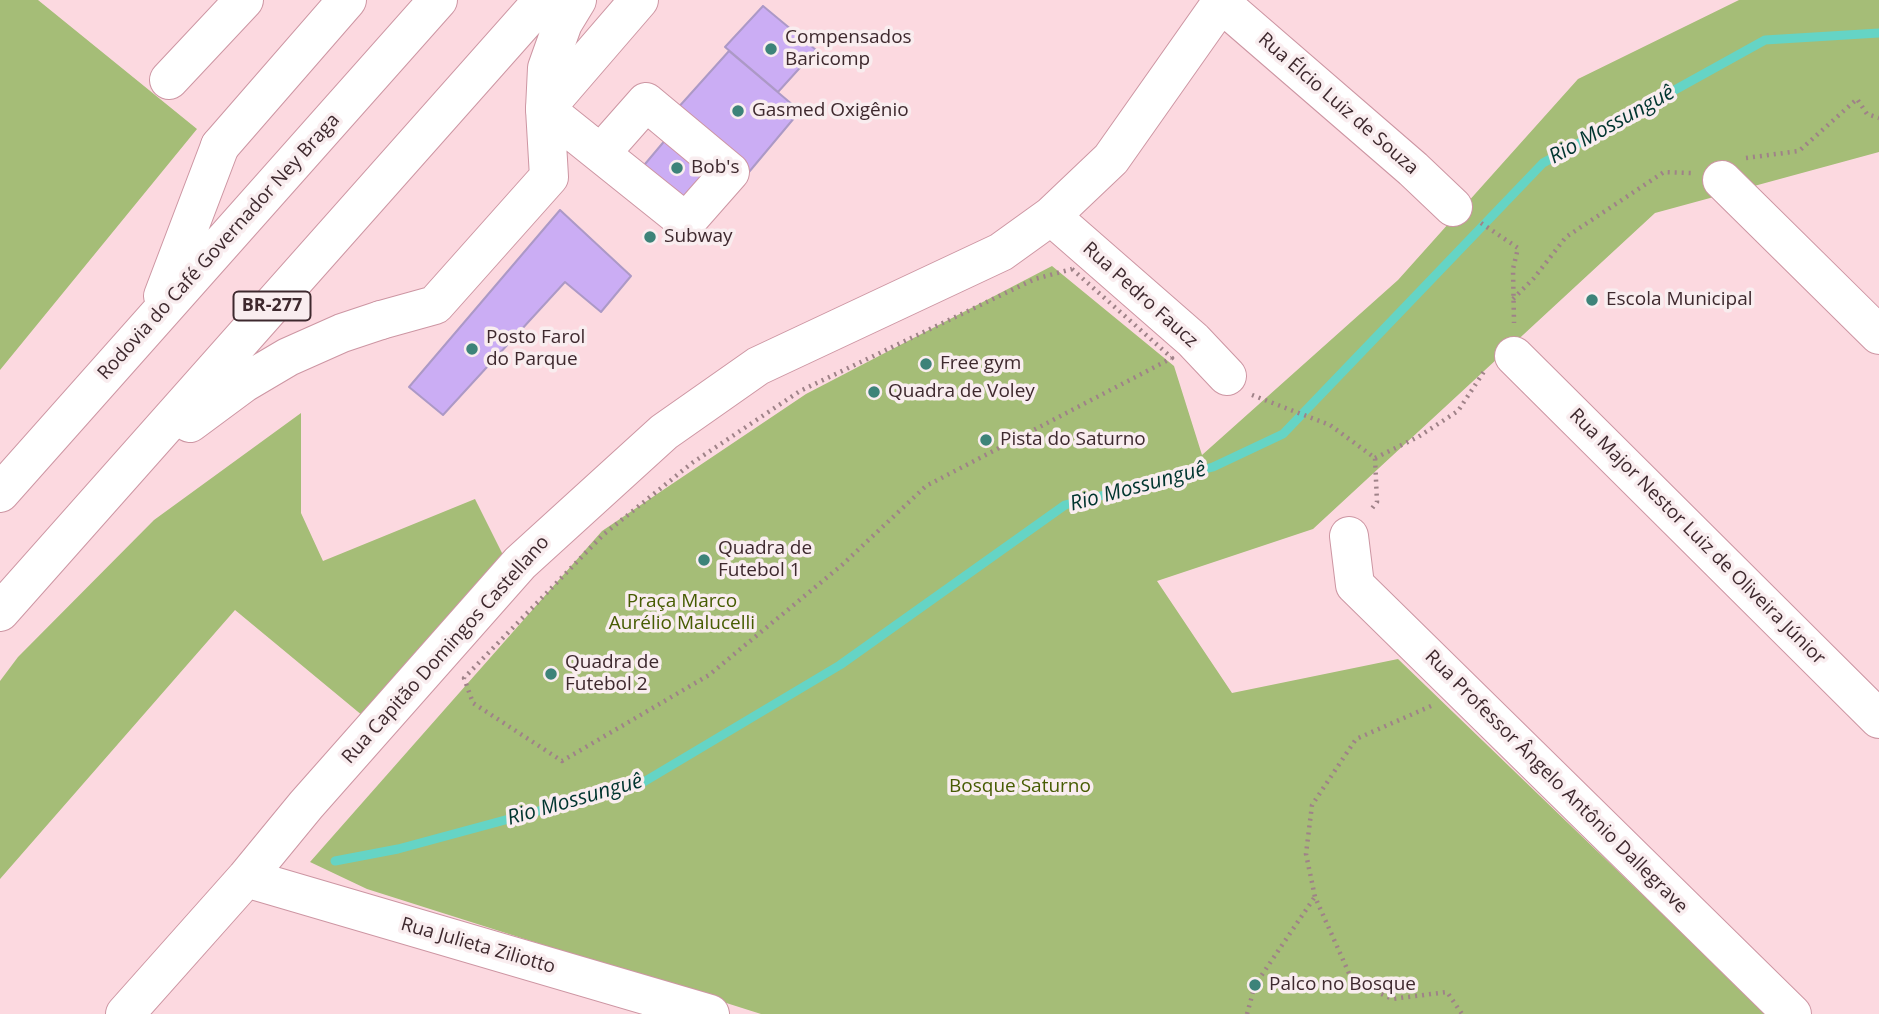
<!DOCTYPE html>
<meta charset="utf-8">
<style>
body{margin:0}
canvas{display:block;background:#fcd9e0}
</style>
<canvas width="1879" height="1014"></canvas>
<script>
const ctx = document.querySelector('canvas').getContext('2d');
ctx.lineJoin = 'round';
function fillPath(path, color) {
  ctx.fillStyle = color;
  ctx.fill(path, 'evenodd');
}
function shape(rows) {
  const path = new Path2D();
  for (const r of rows) {
    path.moveTo(r[0], r[1]);
    for (let i = 2; i < r.length; i += 2) path.lineTo(r[i], r[i + 1]);
  }
  return path;
}
function stroke(path, color, width, dash) {
  ctx.strokeStyle = color;
  ctx.lineWidth = width;
  ctx.lineCap = dash ? 'butt' : 'round';
  ctx.setLineDash(dash || []);
  ctx.stroke(path);
}
function drawText(font, color, halo, rows, align = 'center') {
  ctx.font = font + ' "Open Sans",sans-serif';
  ctx.lineWidth = 7;
  ctx.setLineDash([]);
  ctx.textBaseline = 'middle';
  ctx.strokeStyle = halo;
  ctx.fillStyle = color;
  for (const [text, x, y, turn = 0] of rows) {
    ctx.save();
    ctx.translate(x, y);
    ctx.rotate((+turn || 0) * Math.PI / 180);
    ctx.textAlign = isNaN(turn) ? turn : align;
    if (halo) ctx.strokeText(text, 0, 0);
    ctx.fillText(text, 0, 0);
    ctx.restore();
  }
}
fillPath(shape([
 [0,0,38,0,197,129,0,370],
 [1739,0,1879,0,1879,152,1655,213,1313,529,1157,581,1232,693,1398,659,1766,1014,761,1014,367,889,310,862,602,531,806,394,1052,266,1174,366,1202,455,1398,280,1578,79],
 [301,413,301,513,323,561,475,499,506,561,363,716,235,610,0,879,0,681,18,657,154,520]
]), '#a5bd77');
stroke(shape([
 [335,861,398,849,642,783,840,665,1065,505,1213,467,1283,434,1543,163,1765,40,1879,33]
]), '#65d4c5', 9);
const building = shape([
 [763,6,816,50,778,92,725,47,763,6],
 [729,51,800,111,749,172,676,110,729,51],
 [672,132,714,167,682,205,640,170,672,132],
 [560,210,631,276,601,312,565,282,443,415,409,387,560,210]
]);
fillPath(building, '#cbadf4');
stroke(building, '#ac99c6', 2);
const minor = shape([
 [1221,3,1413,169,1453,207],
 [169,80,244,0],
 [545,109,686,222,730,172,646,102,601,153],
 [545,109,639,0],
 [220,146,347,0],
 [1722,180,1879,335],
 [1051,216,1193,340,1227,376],
 [381,320,435,305,549,177,545,109],
 [1514,356,1879,719],
 [1349,536,1355,585,1792,1014],
 [246,878,710,1014],
 [125,1014,246,878,306,805,520,563,664,432,758,366,1001,252,1051,216,1111,159,1223,0]
]);
const highway = shape([
 [545,109,547,68,563,23,577,0],
 [163,296,220,146],
 [190,423,244,383,288,357,342,333,381,320],
 [0,493,438,0],
 [0,612,543,0]
]);
stroke(minor, '#cd96a3', 40);
stroke(highway, '#cd96a3', 40);
stroke(shape([
 [1746,158,1799,151,1857,99,1867,114,1879,118],
 [1481,223,1518,248,1513,269,1514,323],
 [1072,269,1172,358,926,486,842,565,709,675,562,761,473,703,464,678,603,535,692,463,800,391,1035,279,1072,269],
 [1513,299,1534,278,1566,237,1664,172,1691,173],
 [1252,395,1330,425,1375,458,1377,502,1370,511],
 [1375,458,1418,437,1458,411,1485,370],
 [1431,706,1356,739,1312,805,1306,854,1315,897,1352,980,1392,999,1447,992,1462,1014],
 [1247,1014,1255,985,1314,898]
]), '#9f8288', 4.5, [2, 5]);
stroke(minor, '#fff', 38);
stroke(highway, '#fff', 38);
for (const [x, y, r, color] of [
 [771,49,7,"#3d8379"],
 [738,111,7,"#3d8379"],
 [677,168,7,"#3d8379"],
 [650,237,7,"#3d8379"],
 [1592,300,7,"#3d8379"],
 [472,349,7,"#3d8379"],
 [926,364,7,"#3d8379"],
 [874,392,7,"#3d8379"],
 [986,440,7,"#3d8379"],
 [704,560,7,"#3d8379"],
 [551,674,7,"#3d8379"],
 [1255,985,7,"#3d8379"]
]) {
  const dot = new Path2D();
  dot.arc(x, y, r, 0, 2 * Math.PI);
  ctx.fillStyle = color;
  ctx.fill(dot);
  stroke(dot, '#f9edef', 2.5);
}
for (const [x, y, w] of [
 [272,306,77]
]) {
  const box = new Path2D();
  box.roundRect(x - w / 2, y - 14.5, w, 29, 5);
  ctx.fillStyle = '#f9edef';
  ctx.fill(box);
  stroke(box, '#3e292e', 2);
}
drawText('bold 18px', '#3e292e', null, [
 ["BR-277",272,306]
]);
drawText('19px', '#3e292e', '#f9edef', [
 ["Compensados",785,38],
 ["Baricomp",785,60],
 ["Gasmed Oxigênio",752,111],
 ["Bob's",691,168],
 ["Subway",664,237],
 ["Escola Municipal",1606,300],
 ["Posto Farol",486,338],
 ["do Parque",486,360],
 ["Free gym",940,364],
 ["Quadra de Voley",888,392],
 ["Pista do Saturno",1000,440],
 ["Quadra de",718,549],
 ["Futebol 1",718,571],
 ["Quadra de",565,663],
 ["Futebol 2",565,685],
 ["Palco no Bosque",1269,985]
], 'left');
drawText('19px', '#3e292e', '#f9edef', [
 ["Rua Élcio Luiz de Souza",1338,104,41],
 ["Rodovia do Café Governador Ney Braga",219,247,-48],
 ["Rua Pedro Faucz",1140,295,42],
 ["Rua Major Nestor Luiz de Oliveira Júnior",1697,537,45],
 ["Rua Capitão Domingos Castellano",446,650,-48],
 ["Rua Professor Ângelo Antônio Dallegrave",1556,782,45],
 ["Rua Julieta Ziliotto",478,946,16]
]);
drawText('19px', '#475c03', '#f9edef', [
 ["Praça Marco",682,602],
 ["Aurélio Malucelli",682,624],
 ["Bosque Saturno",1020,787]
]);
drawText('italic 21px', '#00352f', '#f9edef', [
 ["Rio Mossunguê",1612,125,-29],
 ["Rio Mossunguê",1138,487,-15],
 ["Rio Mossunguê",575,800,-16]
]);
</script>
